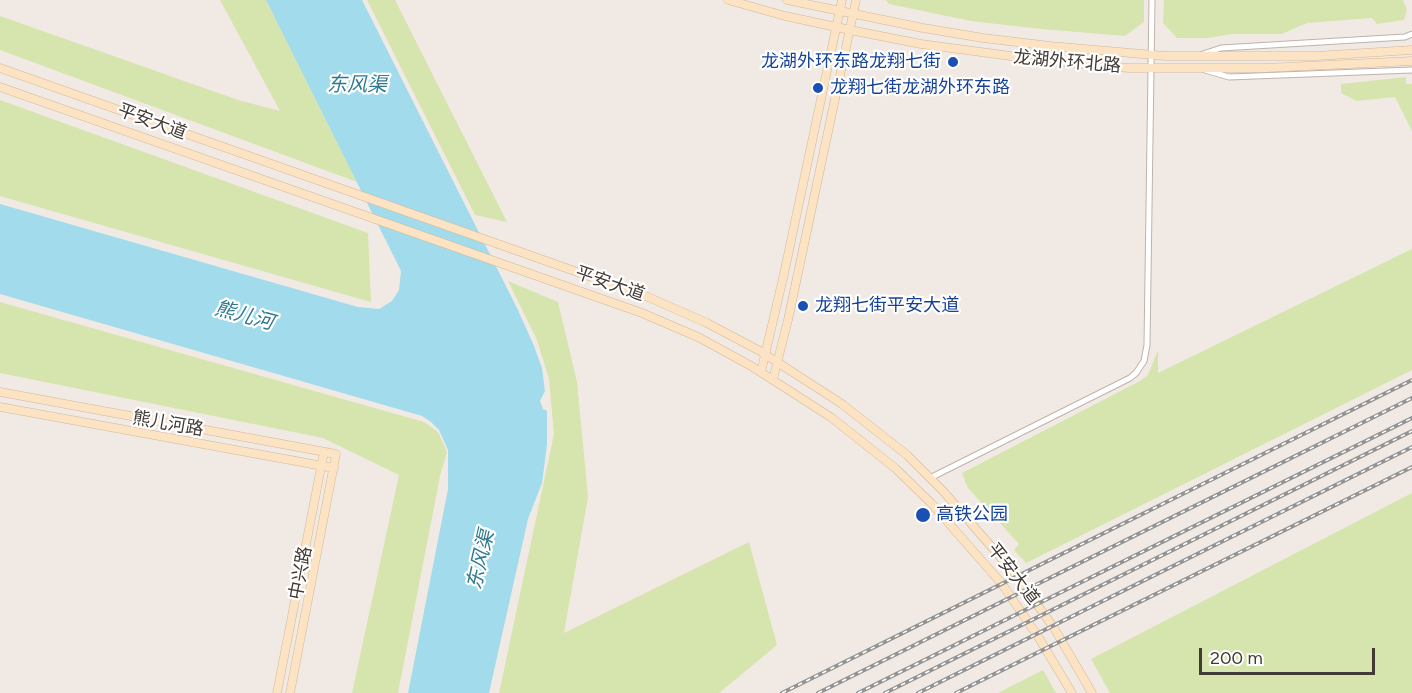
<!DOCTYPE html>
<meta charset="utf-8">
<style>
body{margin:0}
#map{position:relative;width:1412px;height:693px;overflow:hidden;background:#f1eae4;font-family:Figtree,sans-serif}
canvas{display:block}
.scale{position:absolute;left:1199px;top:648px;width:176px;height:27px;box-sizing:border-box;border:3px solid #423a34;border-top:0;padding-left:8px;font-size:18px;line-height:21px;white-space:nowrap;color:#423a34;-webkit-text-stroke:4px #fff;paint-order:stroke}
</style>
<div id="map">
<canvas width="1412" height="693"></canvas>
<div class="scale">200 m</div>
</div>
<script>
const ctx = document.querySelector('canvas').getContext('2d');
ctx.lineJoin = 'round';
function fillPath(path, color) {
  ctx.fillStyle = color;
  ctx.fill(path, 'evenodd');
}
function shape(rows) {
  const path = new Path2D();
  for (const r of rows) {
    path.moveTo(r[0], r[1]);
    for (let i = 2; i < r.length; i += 2) path.lineTo(r[i], r[i + 1]);
  }
  return path;
}
function stroke(path, color, width, dash) {
  ctx.strokeStyle = color;
  ctx.lineWidth = width;
  ctx.lineCap = dash ? 'butt' : 'round';
  ctx.setLineDash(dash || []);
  ctx.stroke(path);
}
function drawText(font, color, halo, rows, align = 'center') {
  ctx.font = font + ' Figtree,"Noto Sans SC",sans-serif';
  ctx.lineWidth = 4.5;
  ctx.setLineDash([]);
  ctx.textBaseline = 'middle';
  ctx.strokeStyle = halo;
  ctx.fillStyle = color;
  for (const [text, x, y, turn = 0] of rows) {
    ctx.save();
    ctx.translate(x, y);
    ctx.rotate((+turn || 0) * Math.PI / 180);
    ctx.textAlign = isNaN(turn) ? turn : align;
    if (halo) ctx.strokeText(text, 0, 0);
    ctx.fillText(text, 0, 0);
    ctx.restore();
  }
}
fillPath(shape([
 [220,0,266,0,357,182,0,50,0,16,238,100,280,111],
 [367,0,395,0,507,222,475,215],
 [886,0,1144,0,1144,22,1125,36,1041,29,971,21,889,4],
 [1164,0,1403,0,1407,10,1404,20,1377,24,1372,18,1307,23,1282,34,1233,34,1207,38,1177,38,1163,23],
 [1406,77,1406,84,1412,84,1412,131,1395,97,1356,101,1341,93,1341,84],
 [0,100,368,233,371,302,0,196],
 [1412,249,1412,370,1026,563,1014,550,1019,544,968,488,962,473,1140,381,1148,375,1158,350,1158,373],
 [508,281,558,302,577,382,588,497,564,633,749,542,777,645,719,693,499,693,554,434,549,379,537,340],
 [0,302,424,422,438,432,447,452,440,476,398,693,352,693,399,475,323,438,0,373],
 [1412,493,1412,693,1110,693,1091,659],
 [1043,670,1056,693,998,693]
]), '#d6e4ae');
fillPath(shape([
 [266,0,362,0,518,310,534,346,542,368,545,391,540,401,543,409,547,411,547,445,542,483,528,519,489,693,408,693,448,489,448,450,439,430,431,422,422,416,0,294,0,204,358,307,379,309,392,301,399,290,401,271]
]), '#a2dcec');
const street = shape([
 [1203,54,1221,48,1405,37,1412,34],
 [1205,70,1229,77,1412,70],
 [930,478,1130,378,1136,373,1144,361,1147,345,1152,0]
]);
const secondary = shape([
 [728,0,785,16,855,31,921,44,1048,61,1129,68,1265,68,1412,61],
 [787,0,923,28,983,38,1050,46,1165,56,1316,56,1412,50],
 [0,68,648,297,707,323,760,351,842,404,907,455,943,491,1015,574,1054,628,1092,693],
 [0,87,642,313,700,338,751,366,832,418,895,468,931,503,1002,584,1039,638,1072,693],
 [761,372,784,274,842,0],
 [773,379,788,320,856,0],
 [0,392,336,454,290,693],
 [0,407,334,468],
 [277,693,324,452]
]);
stroke(street, '#bfb3aa', 7);
stroke(secondary, '#d2b797', 9);
stroke(street, '#fff', 5);
stroke(secondary, '#fce3c3', 8);
const rail = shape([
 [782,693,1412,380],
 [818,693,1412,398],
 [858,693,1412,418],
 [885,693,1412,431],
 [918,693,1412,447],
 [956,693,1412,467]
]);
stroke(rail, '#939393', 4);
stroke(rail, '#fff', 1.5, [4.5]);
for (const [x, y, r, color] of [
 [953,62,6,"#1a4fb4"],
 [818,88,6,"#1a4fb4"],
 [803,306,6,"#1a4fb4"],
 [923,515,8,"#1a4fb4"]
]) {
  const dot = new Path2D();
  dot.arc(x, y, r, 0, 2 * Math.PI);
  ctx.fillStyle = color;
  ctx.fill(dot);
  stroke(dot, '#fff', 2);
}
drawText('18px', '#164399', '#fff', [
 ["龙湖外环东路龙翔七街",941,62,"right"],
 ["龙翔七街龙湖外环东路",830,88],
 ["龙翔七街平安大道",815,306],
 ["高铁公园",936,515]
], 'left');
drawText('18px', '#423a34', '#fff', [
 ["龙湖外环北路",1067,62,5],
 ["平安大道",152,122,20],
 ["平安大道",610,284,19],
 ["熊儿河路",168,424,10],
 ["中兴路",301,573,-79],
 ["平安大道",1013,574,52]
]);
drawText('italic 20px', '#2e7b91', '#fff', [
 ["东风渠",357,85],
 ["熊儿河",244,316,15],
 ["东风渠",481,560,-77]
]);
</script>
